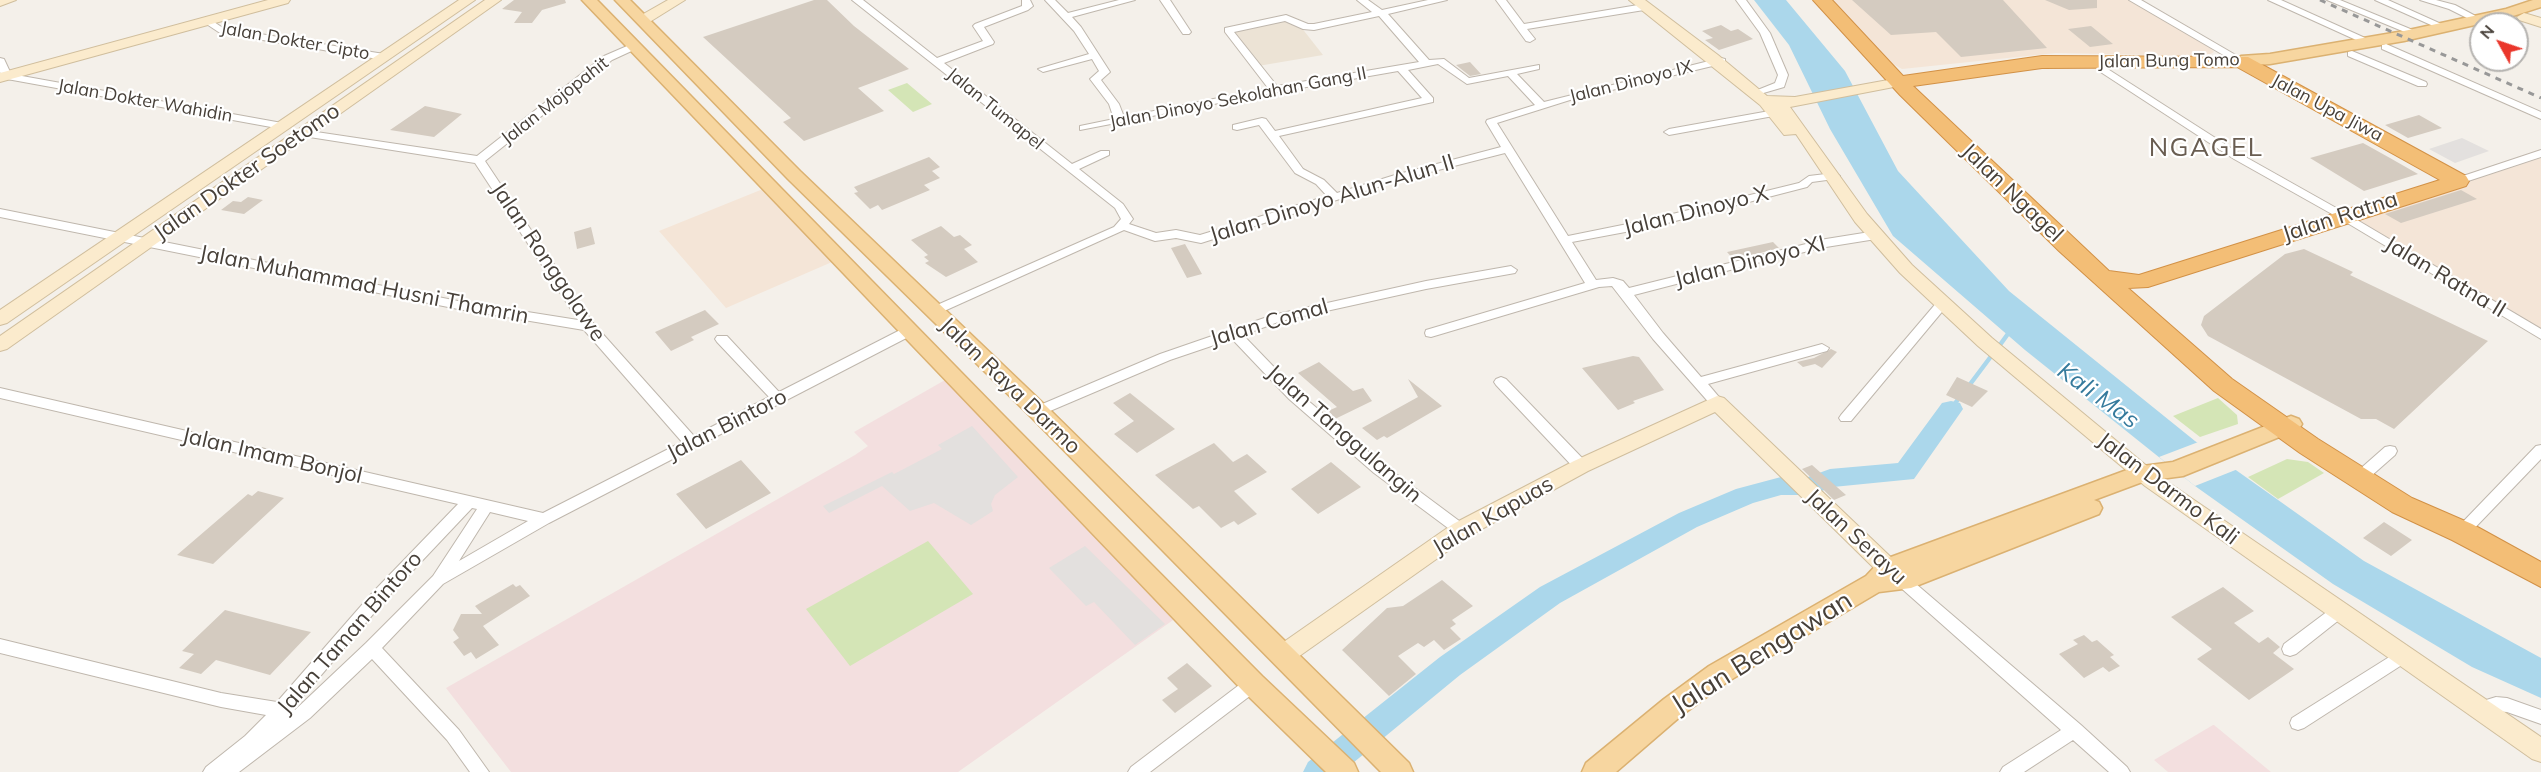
<!DOCTYPE html>
<style>
body{margin:0}
#map{position:relative;width:2541px;height:772px;overflow:hidden;background:#f4f0ea;font-family:Mulish,sans-serif}
canvas{display:block}
.north{position:absolute;left:2469px;top:12px;width:60px;height:60px;box-sizing:border-box;background:#fff;border:2px solid #b5b3b0;border-radius:50%;rotate:310deg;font-size:16px;font-weight:700;line-height:24px;text-align:center;color:#474039}
.north::after{content:'';display:block;margin:auto;width:21px;height:27px;background:#ea362b;clip-path:polygon(50% 0,100% 100%,50% 72%,0 100%)}
</style>
<div id="map">
<canvas width="2541" height="772"></canvas>
<div class="north">N</div>
</div>
<script>
const ctx = document.querySelector('canvas').getContext('2d');
ctx.lineJoin = 'round';
function fillPath(path, color) {
  ctx.fillStyle = color;
  ctx.fill(path, 'evenodd');
}
function shape(rows) {
  const path = new Path2D();
  for (const r of rows) {
    path.moveTo(r[0], r[1]);
    for (let i = 2; i < r.length; i += 2) path.lineTo(r[i], r[i + 1]);
  }
  return path;
}
function stroke(path, color, width, dash) {
  ctx.strokeStyle = color;
  ctx.lineWidth = width;
  ctx.lineCap = dash ? 'butt' : 'round';
  ctx.setLineDash(dash || []);
  ctx.stroke(path);
}
function drawText(font, color, halo, rows, align = 'center') {
  ctx.font = font + ' Mulish,sans-serif';
  ctx.lineWidth = 4.5;
  ctx.setLineDash([]);
  ctx.textBaseline = 'middle';
  ctx.strokeStyle = halo;
  ctx.fillStyle = color;
  for (const [text, x, y, turn = 0] of rows) {
    ctx.save();
    ctx.translate(x, y);
    ctx.rotate((+turn || 0) * Math.PI / 180);
    ctx.textAlign = isNaN(turn) ? turn : align;
    if (halo) ctx.strokeText(text, 0, 0);
    ctx.fillText(text, 0, 0);
    ctx.restore();
  }
}
fillPath(shape([
 [1829,0,2129,0,2207,43,2214,52,2207,56,2056,53,1902,69,1891,63],
 [2541,158,2541,335,2346,217],
 [763,189,832,262,726,308,659,231]
]), '#f4e5d7');
fillPath(shape([
 [1288,19,1301,27,1323,55,1258,66,1229,30]
]), '#ece3d5');
fillPath(shape([
 [945,380,1176,618,958,772,511,772,446,688,855,455,868,446,854,432],
 [2213,725,2214,725,2271,772,2168,772,2154,760]
]), '#f3dfdf');
fillPath(shape([
 [907,83,932,104,913,112,888,90],
 [2218,398,2237,415,2238,424,2200,437,2173,416],
 [2287,459,2308,462,2324,473,2278,499,2248,477],
 [928,541,973,594,850,666,806,609]
]), '#d4e5b6');
fillPath(shape([
 [2462,138,2489,151,2455,163,2429,149],
 [972,426,1018,477,995,495,991,504,993,511,971,525,934,503,910,511,882,486,829,513,823,506,892,472,894,474,942,449,938,445],
 [1085,546,1165,624,1135,645,1094,602,1086,606,1049,568]
]), '#e3e0de');
fillPath(shape([
 [1754,0,1786,0,1845,71,1898,171,2009,291,2195,441,2364,561,2541,658,2541,698,2472,667,2333,584,2195,486,2025,350,1893,236,1830,129,1789,45]
]), '#abd7eb');
fillPath(shape([
 [2201,441,2238,469,2195,486,2159,457]
]), '#f4f0ea');
stroke(shape([
 [1997,349,2010,331],
 [1968,387,1992,355],
 [1951,409,1959,398]
]), '#abd7eb', 4.5);
fillPath(shape([
 [1951,401,1960,403,1963,409,1914,479,1833,487,1810,495,1781,495,1753,503,1697,527,1560,603,1460,675,1342,772,1303,772,1308,762,1440,657,1540,587,1679,513,1736,489,1781,477,1808,477,1830,469,1898,463,1942,403,1951,401]
]), '#abd7eb');
fillPath(shape([
 [514,0,565,0,566,3,542,10,532,23,514,23,522,12,502,9],
 [814,0,827,0,854,26,909,69,858,88,884,111,804,141,783,122,791,118,703,37],
 [1852,0,2003,0,2047,48,1961,57,1936,32,1891,35],
 [2045,0,2097,0,2097,8,2069,10],
 [1721,25,1731,31,1738,29,1753,39,1719,50,1705,40,1713,38,1702,31],
 [2091,26,2113,44,2090,47,2068,29],
 [1470,62,1481,74,1470,76,1456,65],
 [425,106,462,114,434,137,390,130],
 [2419,115,2442,128,2408,138,2385,125],
 [2363,143,2390,158,2418,174,2364,191,2310,158],
 [929,157,940,167,932,171,940,178,924,185,930,190,882,210,878,205,870,209,854,193,858,192,854,187],
 [2461,190,2477,199,2401,223,2385,214],
 [248,197,263,200,244,214,221,210,233,201,241,202],
 [941,226,954,237,960,235,972,245,964,249,978,262,946,277,925,263,929,261,924,257,928,255,911,240],
 [591,227,595,244,577,249,574,232],
 [1773,242,1779,248,1734,260,1727,252],
 [1185,244,1202,274,1187,278,1171,248],
 [2304,249,2353,272,2350,275,2488,341,2394,429,2376,419,2361,419,2208,336,2201,325,2204,316,2285,254],
 [705,310,719,324,691,337,694,340,671,351,655,332],
 [1831,349,1837,352,1822,368,1815,364,1803,367,1797,362,1814,358],
 [1633,356,1639,357,1664,390,1633,401,1635,403,1618,410,1582,368],
 [1319,362,1353,391,1363,388,1372,401,1335,419,1328,411,1337,407,1298,373],
 [1957,377,1988,391,1972,407,1946,395],
 [1408,379,1442,406,1387,438,1384,436,1377,440,1362,428,1418,397],
 [1130,393,1175,429,1137,453,1114,434,1134,421,1113,403],
 [1214,443,1233,462,1247,454,1267,472,1234,491,1257,514,1238,525,1234,521,1221,528,1199,506,1193,509,1155,475],
 [741,460,771,493,706,529,676,494],
 [1331,462,1361,487,1318,514,1291,489],
 [1812,465,1846,495,1834,500,1802,469],
 [258,491,284,498,213,564,177,555,248,494,252,496],
 [2384,522,2412,540,2391,556,2363,538],
 [1442,580,1473,606,1452,620,1456,624,1450,628,1461,639,1444,650,1434,640,1424,647,1418,643,1398,656,1416,674,1389,696,1342,650,1387,608,1403,606],
 [513,584,516,587,520,585,530,596,483,626,499,645,476,659,471,652,464,656,453,642,459,638,453,630,461,614,482,614,475,606],
 [2223,587,2254,611,2234,623,2259,643,2268,637,2280,647,2273,653,2294,669,2249,700,2197,659,2212,649,2171,617],
 [225,610,302,630,311,632,270,675,216,660,201,674,179,668,194,654,182,651],
 [2084,635,2092,642,2097,640,2114,655,2110,657,2120,666,2109,672,2103,667,2084,678,2059,654,2078,644,2073,640],
 [1187,663,1212,686,1175,713,1162,700,1178,689,1167,678]
]), '#d4cbc0');
const street = shape([
 [852,0,863,0,937,58,983,41,973,26,975,24,1022,6,1022,0,1030,0,1033,6,1028,10,984,27,994,42,993,44,944,63,1072,164,1101,151,1109,151,1109,155,1079,169,1123,204,1133,219,1129,224,1156,233,1176,230,1200,235,1327,196,1316,184,1295,173,1259,125,1237,130,1233,129,1233,125,1262,118,1266,119,1275,131,1422,98,1398,71,1255,96,1080,130,1080,126,1114,119,1109,104,1090,79,1099,71,1092,59,1043,72,1038,69,1089,54,1074,31,1045,0,1055,0,1068,13,1119,0,1135,0,1072,17,1081,27,1110,72,1101,80,1119,104,1124,117,1268,88,1225,32,1225,28,1286,15,1308,24,1314,24,1372,12,1357,0,1368,0,1382,10,1428,0,1447,0,1388,14,1429,60,1444,59,1469,78,1539,65,1539,69,1517,74,1544,102,1721,58,1725,59,1725,63,1570,100,1497,123,1568,236,1652,219,1799,183,1809,176,1834,173,1840,176,1834,179,1812,182,1807,187,1652,227,1572,242,1596,280,1613,278,1623,281,1629,288,1826,239,1876,231,1882,235,1876,239,1826,247,1757,263,1634,295,1663,333,1701,377,1822,344,1829,348,1827,351,1708,384,1724,403,1717,408,1712,406,1653,339,1612,286,1599,287,1431,337,1426,336,1425,333,1426,330,1585,283,1505,153,1403,179,1201,243,1176,238,1155,241,1124,230,933,316,928,315,927,312,928,309,1114,227,1121,219,1115,208,852,0],
 [1379,16,1419,62,1277,86,1234,32,1285,21,1303,29,1314,30,1379,16],
 [1438,64,1467,84,1508,76,1535,105,1487,120,1486,122,1501,147,1395,175,1337,193,1324,180,1303,169,1279,136,1433,102,1433,98,1408,70,1438,64],
 [1160,0,1170,0,1191,32,1189,34,1183,34,1160,0],
 [1496,0,1506,0,1524,24,1644,4,1649,7,1644,10,1527,29,1535,39,1530,42,1526,41,1496,0],
 [1736,0,1746,0,1770,33,1788,75,1784,87,1760,94,1755,91,1775,83,1778,75,1760,33,1736,0],
 [2129,0,2141,0,2246,61,2245,63,2237,63,2129,0],
 [2268,0,2281,0,2374,42,2369,45,2365,44,2268,0],
 [2327,0,2340,0,2420,33,2412,35,2327,0],
 [2375,0,2388,0,2448,27,2440,29,2375,0],
 [2420,0,2436,0,2455,5,2483,20,2475,22,2449,9,2420,0],
 [208,18,223,28,384,54,389,57,384,60,220,33,205,23,205,19,208,18],
 [634,43,639,46,638,48,612,60,485,161,593,323,694,436,769,397,717,342,715,339,717,336,727,336,779,392,906,327,911,326,917,330,916,333,549,523,443,584,382,648,459,730,489,772,470,772,447,740,372,659,310,718,239,772,203,772,206,767,245,736,266,715,221,707,0,653,0,639,221,693,277,702,374,591,458,504,0,398,0,388,543,513,682,442,584,330,458,309,0,217,0,209,458,301,578,320,475,163,303,136,298,133,303,130,477,156,604,56,634,43],
 [472,508,477,509,433,576,366,643,295,710,294,707,386,599,472,508],
 [490,512,528,521,459,561,490,512],
 [2386,44,2541,112,2541,119,2382,49,2382,45,2386,44],
 [2352,51,2426,82,2427,84,2426,86,2418,86,2348,56,2348,52,2352,51],
 [0,58,4,59,11,74,282,123,287,126,282,129,7,79,3,78,0,72,0,58],
 [2103,66,2242,155,2347,214,2541,329,2541,339,2339,218,2234,159,2099,71,2098,69,2103,66],
 [1775,110,1779,111,1779,115,1669,135,1664,132,1669,129,1775,110],
 [2541,150,2541,157,2462,183,2458,184,2452,181,2454,179,2541,150],
 [1511,266,1517,270,1515,273,1426,289,1281,321,1243,335,1299,393,1384,465,1466,526,1468,530,1466,534,1461,536,1456,534,1374,473,1289,399,1232,339,1170,360,1043,414,1038,416,1031,411,1033,408,1160,354,1273,315,1426,281,1511,266],
 [1942,300,1948,304,1946,307,1851,421,1841,421,1839,418,1841,415,1938,301,1942,300],
 [1501,377,1506,379,1586,462,1588,466,1586,470,1576,470,1496,385,1494,382,1496,379,1501,377],
 [2541,445,2541,459,2467,536,2457,536,2454,532,2457,528,2536,446,2541,445],
 [2390,446,2395,447,2397,451,2395,455,2370,477,2360,477,2358,473,2360,469,2385,447,2390,446],
 [1897,570,1902,572,2081,725,2127,767,2130,772,2109,772,2073,740,2024,772,2000,772,2003,767,2061,730,1892,580,1889,576,1892,572,1897,570],
 [2338,606,2344,608,2346,612,2344,616,2296,654,2290,656,2284,654,2282,649,2284,644,2332,608,2338,606],
 [2402,649,2408,651,2410,656,2408,661,2304,728,2298,730,2292,728,2290,723,2292,718,2402,649],
 [1253,677,1259,679,1261,684,1259,689,1150,772,1128,772,1131,767,1247,679,1253,677],
 [2496,697,2507,698,2541,710,2541,724,2507,712,2496,711,2479,716,2473,714,2471,709,2473,704,2496,697]
]);
const secondary = shape([
 [0,0,16,0,0,6,0,0],
 [268,0,290,0,288,3,0,82,0,73,268,0],
 [459,0,475,0,7,323,0,325,0,310,459,0],
 [485,0,501,0,7,349,0,351,0,336,485,0],
 [668,0,685,0,648,23,638,23,638,17,668,0],
 [1629,0,1645,0,1718,55,1767,96,1795,97,1899,78,1904,79,1906,82,1904,85,1899,86,1790,107,1867,214,1912,265,1992,338,2159,476,2541,737,2541,762,2532,759,2145,486,1978,346,1900,273,1855,222,1796,134,1784,135,1760,105,1629,0],
 [2524,13,2541,18,2541,27,2519,20,2517,17,2524,13],
 [1717,396,1724,398,1896,562,1899,568,1896,574,1888,577,1880,574,1715,412,1588,471,1469,536,1291,662,1283,665,1275,662,1271,655,1275,648,1453,524,1574,461,1717,396]
]);
const primary = shape([
 [582,0,597,0,1001,413,1262,676,1354,763,1358,772,1326,772,1244,692,582,0],
 [615,0,630,0,800,171,1046,406,1409,763,1413,772,1381,772,1030,416,788,179,615,0],
 [2533,0,2541,0,2541,7,2510,17,2404,41,2270,64,2241,66,2233,61,2241,56,2270,54,2404,31,2506,9,2533,0],
 [2291,416,2299,419,2302,424,2299,429,2183,476,2145,481,2094,500,2099,502,2102,508,2099,514,1911,588,1879,592,1727,682,1682,715,1616,772,1582,772,1586,763,1664,699,1709,666,1866,576,1880,561,2135,467,2173,462,2291,416]
]);
const highway = shape([
 [1813,0,1832,0,1903,76,2042,56,2248,57,2466,176,2469,181,2466,186,2148,287,2128,288,2232,379,2318,439,2412,498,2472,524,2541,562,2541,587,2452,540,2392,512,2300,453,2214,391,2059,251,1900,95,1813,0],
 [2237,67,2440,180,2139,275,2109,271,1913,86,2042,68,2237,67]
]);
stroke(street, '#bfb7ad', 2);
stroke(secondary, '#d0be9d', 2);
stroke(primary, '#dbb171', 3);
stroke(highway, '#d29146', 2);
fillPath(street, '#fff');
fillPath(secondary, '#fbebcd');
fillPath(primary, '#f7d6a0');
fillPath(highway, '#f3be76');
stroke(shape([
 [2320,0,2541,98]
]), '#989898', 3, [6, 6]);
drawText('18px', '#474039', '#fff', [
 ["Jalan Dokter Cipto",295,41,10],
 ["Jalan Bung Tomo",2169,61,-1],
 ["Jalan Dinoyo IX",1631,82,-14],
 ["Jalan Dinoyo Sekolahan Gang II",1238,98,-11],
 ["Jalan Dokter Wahidin",145,101,10],
 ["Jalan Mojopahit",555,101,-38],
 ["Jalan Upa Jiwa",2327,108,28],
 ["Jalan Tumapel",995,109,39]
]);
drawText('22px', '#474039', '#fff', [
 ["Jalan Dokter Soetomo",247,172,-35],
 ["Jalan Ngagel",2012,193,44],
 ["Jalan Dinoyo Alun-Alun II",1332,199,-17],
 ["Jalan Dinoyo X",1696,211,-14],
 ["Jalan Ratna",2340,217,-18],
 ["Jalan Ronggolawe",548,262,56],
 ["Jalan Dinoyo XI",1750,262,-14],
 ["Jalan Ratna II",2445,277,31],
 ["Jalan Muhammad Husni Thamrin",364,285,11],
 ["Jalan Comal",1269,323,-16],
 ["Jalan Raya Darmo",1010,386,44],
 ["Jalan Bintoro",727,425,-27],
 ["Jalan Tanggulangin",1344,434,41],
 ["Jalan Imam Bonjol",272,456,13],
 ["Jalan Darmo Kali",2168,489,37],
 ["Jalan Kapuas",1493,516,-30],
 ["Jalan Serayu",1856,537,43],
 ["Jalan Taman Bintoro",350,633,-49]
]);
drawText('italic 24px', '#357a9c', '#fff', [
 ["Kali Mas",2098,396,36]
]);
ctx.letterSpacing = '1.5px';
drawText('26px', '#695d51', '#fff', [
 ["NGAGEL",2206,148]
]);
ctx.letterSpacing = '0px';
drawText('27px', '#474039', '#fff', [
 ["Jalan Bengawan",1762,653,-32]
]);
</script>
